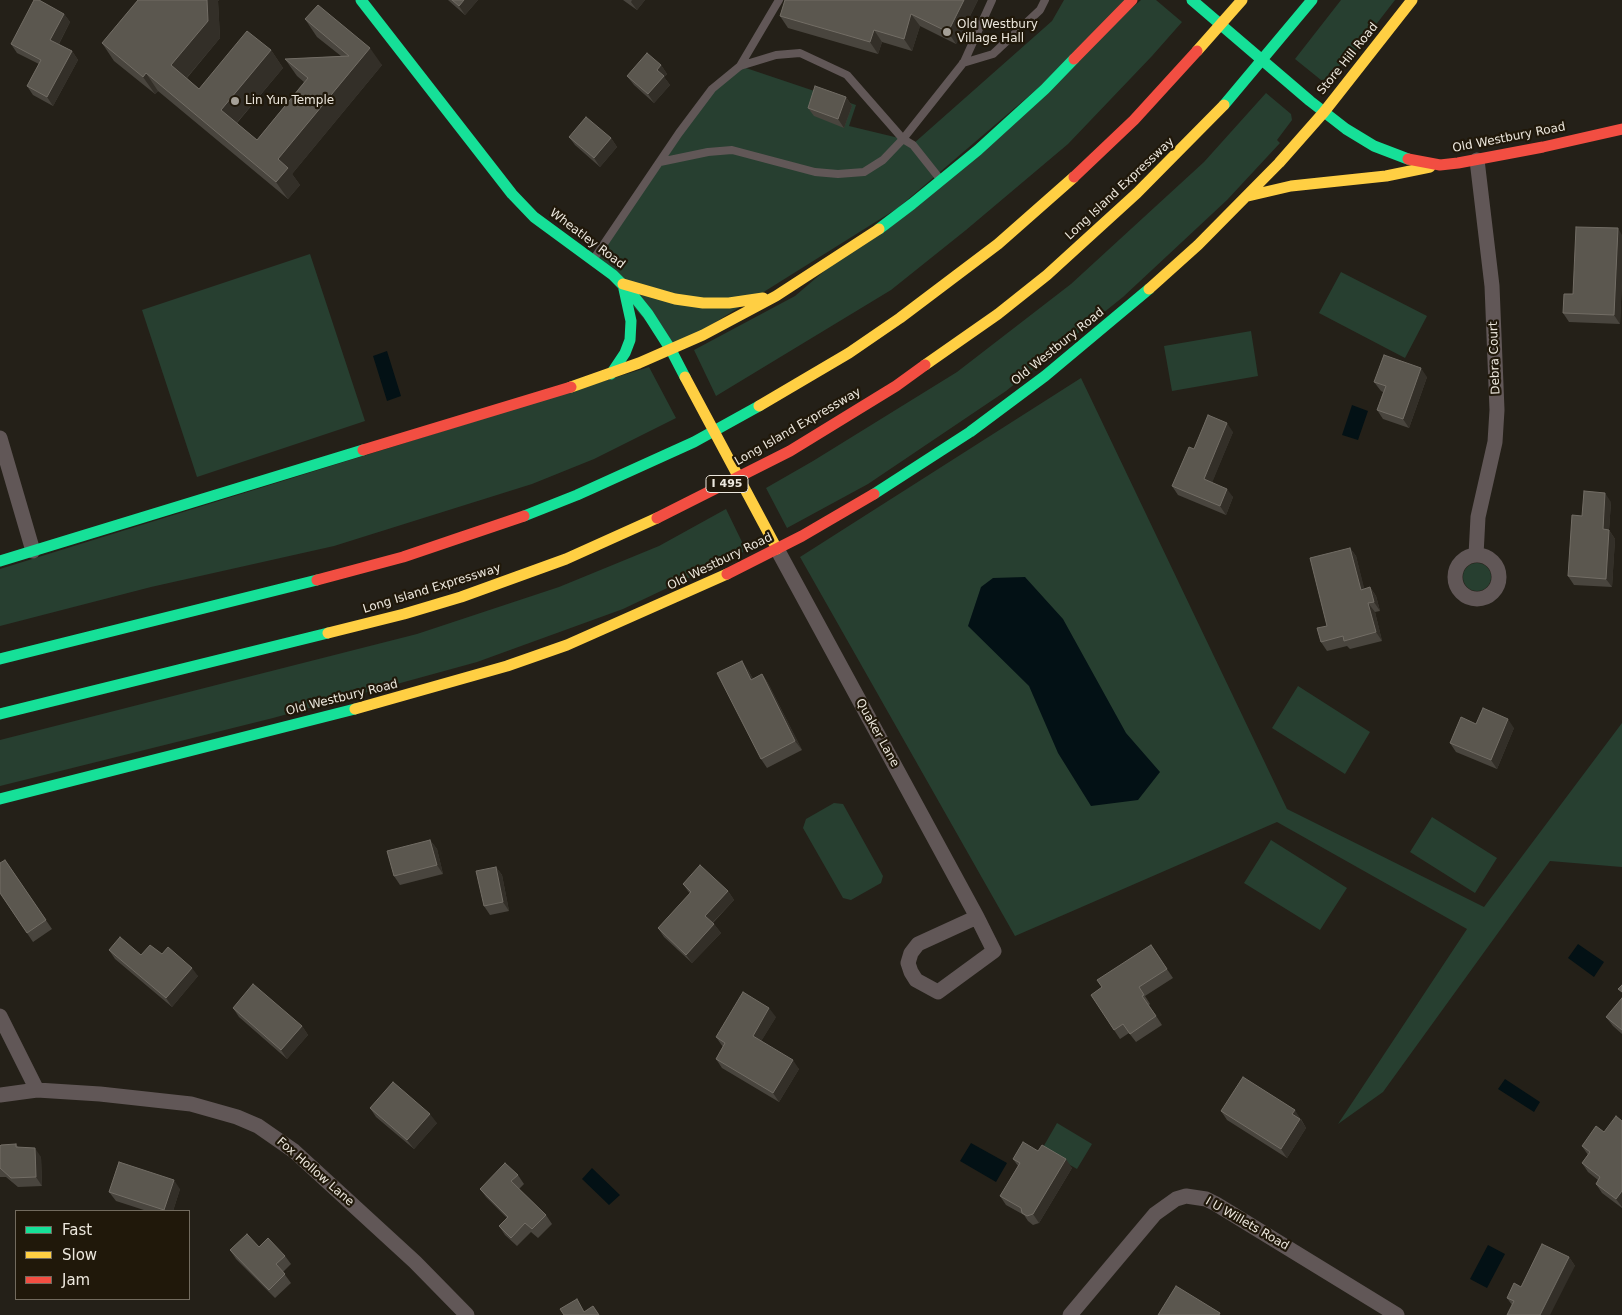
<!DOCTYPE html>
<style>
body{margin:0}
#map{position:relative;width:1622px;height:1315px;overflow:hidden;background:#242018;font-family:"DejaVu Sans",sans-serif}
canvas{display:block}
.legend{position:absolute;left:15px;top:1210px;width:175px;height:90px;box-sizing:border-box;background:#20180a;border:1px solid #726b5e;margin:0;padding:6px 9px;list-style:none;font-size:15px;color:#ece7dd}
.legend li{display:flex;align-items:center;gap:10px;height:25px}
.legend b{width:25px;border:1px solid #726b5e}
</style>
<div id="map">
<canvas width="1622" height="1315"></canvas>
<ul class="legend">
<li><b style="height:6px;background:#16e098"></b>Fast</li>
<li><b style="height:6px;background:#ffcf43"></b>Slow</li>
<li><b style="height:6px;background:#f24e42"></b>Jam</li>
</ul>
</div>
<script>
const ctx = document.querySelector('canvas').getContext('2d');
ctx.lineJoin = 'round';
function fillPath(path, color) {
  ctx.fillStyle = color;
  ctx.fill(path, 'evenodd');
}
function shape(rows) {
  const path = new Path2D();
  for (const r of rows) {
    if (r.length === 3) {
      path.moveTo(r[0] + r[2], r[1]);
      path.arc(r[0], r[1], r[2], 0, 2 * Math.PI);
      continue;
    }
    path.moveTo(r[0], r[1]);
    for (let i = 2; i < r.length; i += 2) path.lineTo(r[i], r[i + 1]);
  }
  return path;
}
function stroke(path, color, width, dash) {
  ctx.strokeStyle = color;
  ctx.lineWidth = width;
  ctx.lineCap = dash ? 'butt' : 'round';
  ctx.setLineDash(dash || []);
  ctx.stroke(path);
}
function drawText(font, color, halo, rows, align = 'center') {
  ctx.font = font + ' "DejaVu Sans",sans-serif';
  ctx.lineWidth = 4.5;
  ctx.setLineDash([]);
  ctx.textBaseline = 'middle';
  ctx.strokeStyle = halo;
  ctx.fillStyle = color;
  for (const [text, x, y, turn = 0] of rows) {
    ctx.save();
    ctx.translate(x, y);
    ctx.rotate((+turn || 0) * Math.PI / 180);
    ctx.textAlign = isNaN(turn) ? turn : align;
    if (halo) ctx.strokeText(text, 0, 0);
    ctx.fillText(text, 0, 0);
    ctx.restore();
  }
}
fillPath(shape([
 [1064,0,1132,0,941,181,671,350,593,260,712,89,740,66,856,105,849,126,903,139,913,144,1052,21],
 [1141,0,1156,0,1182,22,1152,56,1068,144,966,230,891,290,716,396,694,350,795,296],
 [1341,0,1395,0,1347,62,1343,62,1327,79,1321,80,1295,59],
 [1266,93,1291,114,1292,120,1277,140,1280,143,1227,200,1123,297,1006,391,868,484,787,528,766,488,813,461,957,372,1071,284,1204,162],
 [310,254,365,421,197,477,142,310],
 [1341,272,1427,316,1405,358,1319,313],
 [1251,331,1258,376,1172,391,1164,346],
 [649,367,676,418,594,459,532,484,334,546,151,587,0,626,0,569],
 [1081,378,1287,809,1484,907,1622,723,1622,867,1550,861,1383,1092,1338,1124,1467,929,1277,822,1015,936,800,557],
 [726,509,742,542,743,552,623,609,477,662,273,718,0,786,0,740,417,634,559,587,659,546],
 [1477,577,14],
 [1298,686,1370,732,1345,774,1272,728],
 [834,803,843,804,883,876,881,883,851,900,843,898,803,828,806,819],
 [1432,817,1497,858,1475,893,1410,852],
 [1271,840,1347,888,1320,930,1244,883],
 [1057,1123,1092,1144,1077,1169,1042,1149]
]), '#273f30');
fillPath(shape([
 [387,351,401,396,387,401,373,356],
 [1352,405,1368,411,1358,440,1342,435],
 [1025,577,1063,619,1126,733,1160,772,1138,800,1091,806,1058,753,1029,686,968,626,981,587,993,578],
 [1578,944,1604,962,1594,977,1568,958],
 [1505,1079,1540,1102,1534,1112,1498,1089],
 [971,1143,1007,1163,996,1182,960,1161],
 [592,1168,620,1195,609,1205,582,1179],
 [1488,1245,1505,1254,1487,1288,1470,1279]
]), '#031115');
stroke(shape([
 [963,63,993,54,1040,10,1045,0],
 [740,66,779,0],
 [660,162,708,152,732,150,815,172,838,174,864,172,883,160,903,139,913,145,940,179],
 [593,260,679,133,712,89,740,66,776,55,800,53,847,75,903,139,964,62,992,0]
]), '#615757', 8);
stroke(shape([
 [0,438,33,551],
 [777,549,977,917,994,951,938,992,916,980,911,972,908,963,911,953,918,944,977,917],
 [1476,555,1478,517,1495,442,1497,410,1492,286,1477,160],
 [1477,577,22],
 [0,1016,37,1090],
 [0,1095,37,1090,100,1094,191,1104,237,1117,258,1126,294,1151,415,1262,467,1315],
 [1070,1315,1155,1214,1176,1199,1186,1196,1206,1199,1216,1204,1397,1315]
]), '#615757', 15);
stroke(shape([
 [361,0,512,194,534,217,613,275,632,294,648,314,671,350,685,377],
 [1192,0,1310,101,1346,129,1374,146,1408,159],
 [1224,105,1312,0],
 [879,229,912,204,978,150,1045,89,1074,59],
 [611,374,625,353,630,340,631,321,624,289],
 [874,494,970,432,1045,376,1149,289],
 [524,516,577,495,694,442,759,406],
 [0,561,363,450],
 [0,659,317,580],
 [0,714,328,633],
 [0,799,355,709]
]), '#16e098', 11);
stroke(shape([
 [1197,51,1242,0],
 [1248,196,1291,186,1386,176,1430,167],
 [623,284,675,299,703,303,729,303,763,298],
 [1149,289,1198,245,1279,163,1324,112,1412,0],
 [925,365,998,314,1047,275,1137,193,1224,105],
 [685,377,777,549],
 [571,387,639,363,703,335,776,296,879,229],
 [759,406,849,353,900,318,998,244,1074,177],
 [328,633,404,614,461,597,566,559,657,518],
 [355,709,507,666,567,645,727,574]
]), '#ffcf43', 11);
stroke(shape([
 [1074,59,1132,0],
 [1408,159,1440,165,1458,163,1543,147,1622,129],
 [1074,177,1134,120,1197,51],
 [363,450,571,387],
 [657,518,790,451,896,386,925,365],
 [727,574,802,536,874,494],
 [317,580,403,557,524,516]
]), '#f24e42', 11);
fillPath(shape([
 [138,0,219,0,218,1,220,38,187,78,199,89,271,50,283,68,237,123,257,140,304,82,297,76,285,59,341,56,317,37,305,19,382,65,292,174,300,185,288,199,158,91,155,94,114,61,102,43],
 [448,0,478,0,465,15],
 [623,0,645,0,637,10],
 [785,0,978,0,956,44,920,26,912,51,882,42,878,54,788,28,780,16],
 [64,14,70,22,59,44,72,51,78,60,53,106,33,95,27,86,39,64,17,53,11,44],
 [661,65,667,74,664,77,670,85,654,103,634,85,627,76],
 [846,97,852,106,844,128,814,116,808,108],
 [569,137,611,138,617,147,600,167,575,145],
 [1622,235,1622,280,1620,324,1569,322,1563,313,1573,294],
 [1427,377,1409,428,1383,419,1377,410,1383,392,1381,391,1374,382],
 [1233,432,1212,482,1233,497,1226,515,1178,495,1172,486,1194,449],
 [1611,502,1609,530,1615,539,1612,587,1574,585,1568,576],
 [1350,548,1356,556,1364,589,1370,587,1376,596,1380,611,1375,612,1382,641,1350,649,1347,646,1327,651,1321,642,1327,626],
 [748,670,753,679,762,674,768,683,802,750,767,768,761,759],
 [1476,724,1514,728,1497,769,1456,752,1450,743],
 [430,840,437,849,443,874,400,885,394,876],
 [5,860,52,929,33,942,0,893],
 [496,867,502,875,509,911,490,915,484,906],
 [683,884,728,891,734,900,713,923,721,933,692,963,664,937,658,928,690,894],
 [1151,945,1173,978,1145,996,1150,1004,1149,1005,1162,1025,1136,1042,1129,1033,1120,1039,1114,1030,1102,987],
 [109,950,141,955,162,954,198,976,172,1007,115,959],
 [1622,998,1622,1034,1613,1026,1606,1017],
 [233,1008,302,1026,308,1035,287,1059,239,1017],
 [776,1017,761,1041,799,1069,779,1102,722,1068,716,1059,723,1047,716,1037],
 [370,1108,437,1123,414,1149,376,1117],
 [1221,1111,1301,1119,1306,1128,1287,1158,1227,1120],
 [1622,1121,1622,1208,1602,1193,1596,1184,1598,1180,1588,1172,1582,1163,1588,1155,1582,1146],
 [16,1144,18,1147,41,1157,42,1186,18,1187,6,1177,0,1177,0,1146],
 [1038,1151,1072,1168,1039,1223,1033,1225,1028,1221,1024,1215,1006,1205,1000,1196,1018,1166,1013,1159],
 [518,1175,524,1184,519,1189,546,1215,552,1224,538,1238,531,1232,517,1246,505,1235,499,1226,507,1218,486,1197,480,1189],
 [180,1189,173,1211,147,1211,116,1201,109,1192],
 [259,1247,285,1256,291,1264,283,1272,291,1283,275,1298,236,1259,230,1250],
 [1569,1257,1575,1266,1512,1305,1507,1298,1521,1287]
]), '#49453e');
fillPath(shape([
 [207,0,219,0,218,1,220,38,183,82,171,65],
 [464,0,478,0,465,15,459,6],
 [632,0,645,0,637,10,631,2],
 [964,0,978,0,956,44,948,32],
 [64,14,70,22,56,49,50,40],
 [911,14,920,26,912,51,904,39],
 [874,30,882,42,878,54,870,42],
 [370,48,382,65,292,174,300,185,288,199,276,182,278,159],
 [271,50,283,68,233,127,221,110],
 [72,51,78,60,53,106,47,97],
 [661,65,667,74,664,77,670,85,654,103,648,94,657,70],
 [146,73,158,91,155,94,143,77],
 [846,97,852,106,844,128,838,119],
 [611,138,617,147,600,167,594,158],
 [1618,228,1622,235,1622,280,1620,324,1614,315],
 [1421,368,1427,377,1409,428,1403,419],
 [1227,423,1233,432,1210,488,1204,479],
 [1227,489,1233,497,1226,515,1220,506],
 [1605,493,1611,502,1609,530,1615,539,1612,587,1606,579,1603,529],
 [1350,548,1356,556,1367,599,1361,590],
 [1370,587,1376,596,1380,611,1374,602],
 [1368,603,1375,612,1382,641,1376,632],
 [742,661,748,670,758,688,751,680],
 [762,674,768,683,802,750,795,741],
 [1508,719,1514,728,1497,769,1491,760],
 [430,840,437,849,443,874,437,865],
 [496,867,502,875,509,911,503,902],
 [728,891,734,900,711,924,705,916],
 [714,924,721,933,692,963,686,955],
 [192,968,198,976,172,1007,166,998],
 [769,1008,776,1017,759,1045,753,1036],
 [302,1026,308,1035,287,1059,281,1050],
 [793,1060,799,1069,779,1102,773,1093],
 [1295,1110,1306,1128,1287,1158,1281,1149,1292,1114],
 [430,1114,437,1123,414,1149,407,1140],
 [35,1148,41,1157,42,1186,36,1177],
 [1066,1159,1072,1168,1039,1223,1033,1214],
 [174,1180,180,1189,173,1211,165,1211,164,1210],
 [1622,1191,1622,1207,1616,1199],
 [1569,1257,1575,1266,1550,1315,1540,1315]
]), '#332f28');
const building = shape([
 [34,0,39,0,64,14,50,40,72,51,47,97,27,86,41,60,11,44,34,0],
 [138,0,207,0,208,21,171,65,199,89,247,31,271,50,221,110,257,140,308,78,285,59,349,56,305,19,318,5,370,48,278,159,288,168,276,182,146,73,143,77,102,43,138,0],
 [452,0,464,0,459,6,452,0],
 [785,0,964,0,948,32,911,14,904,39,874,30,870,42,780,16,785,0],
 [647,53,661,65,657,70,664,76,648,94,627,76,647,53],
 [815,86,846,97,838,119,808,108,815,86],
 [586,117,611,138,594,158,569,137,586,117],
 [1576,227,1618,228,1614,315,1563,313,1564,294,1573,294,1576,227],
 [1384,355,1421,368,1403,419,1377,410,1386,386,1374,382,1384,355],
 [1208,415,1227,423,1204,479,1227,489,1220,506,1172,486,1189,447,1194,449,1208,415],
 [1584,491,1605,493,1603,529,1609,530,1606,579,1568,576,1572,515,1582,516,1584,491],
 [1350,548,1361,590,1370,587,1374,602,1368,603,1376,632,1344,641,1343,636,1321,642,1317,628,1327,626,1310,558,1350,548],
 [742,661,751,680,762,674,795,741,761,759,717,673,742,661],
 [1483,708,1508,719,1491,760,1450,743,1461,717,1476,724,1483,708],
 [430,840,437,865,394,876,387,851,430,840],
 [5,860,46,920,27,933,0,893,0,863,5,860],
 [700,865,728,891,705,916,714,924,686,955,658,928,691,892,683,884,700,865],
 [496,867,503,902,484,906,476,871,496,867],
 [120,937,141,955,150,945,162,954,168,947,192,968,166,998,109,950,120,937],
 [1151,945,1167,969,1139,987,1144,995,1142,996,1156,1016,1130,1034,1123,1024,1114,1030,1091,995,1102,987,1097,980,1151,945],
 [253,984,302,1026,281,1050,233,1008,253,984],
 [1622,985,1622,992,1618,989,1622,985],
 [743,992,769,1008,753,1036,793,1060,773,1093,716,1059,725,1043,716,1037,743,992],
 [1622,998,1622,1030,1606,1017,1622,998],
 [1243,1077,1295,1110,1292,1114,1300,1119,1281,1149,1221,1111,1243,1077],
 [393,1082,430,1114,407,1140,370,1108,393,1082],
 [1616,1116,1622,1121,1622,1191,1616,1199,1596,1184,1600,1177,1582,1163,1590,1152,1582,1146,1596,1126,1604,1132,1616,1116],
 [1023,1142,1038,1151,1042,1145,1066,1159,1033,1214,1027,1216,1022,1213,1021,1208,1000,1196,1020,1163,1013,1159,1023,1142],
 [16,1144,16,1147,35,1148,36,1177,11,1178,0,1168,0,1146,1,1145,16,1144],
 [119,1162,174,1180,164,1210,109,1192,119,1162],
 [505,1163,518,1175,511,1181,546,1215,532,1229,525,1223,511,1238,499,1226,508,1217,480,1189,505,1163],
 [247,1234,259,1247,268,1238,285,1256,276,1264,285,1274,269,1290,230,1250,247,1234],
 [1542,1244,1569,1257,1540,1315,1507,1315,1514,1301,1507,1298,1514,1283,1521,1287,1542,1244],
 [1176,1286,1220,1313,1219,1315,1158,1315,1176,1286],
 [577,1299,584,1312,593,1306,599,1315,564,1315,560,1309,577,1299]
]);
fillPath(building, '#5b574f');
stroke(building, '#726d65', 1);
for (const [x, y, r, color] of [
 [947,32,5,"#a6a198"],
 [235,101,5,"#a6a198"]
]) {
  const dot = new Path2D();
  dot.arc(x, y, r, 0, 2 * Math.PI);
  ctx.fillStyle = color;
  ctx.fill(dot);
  stroke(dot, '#20180a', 2);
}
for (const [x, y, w] of [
 [727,484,42]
]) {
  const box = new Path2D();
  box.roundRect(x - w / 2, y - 8.5, w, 17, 4);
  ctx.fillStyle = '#20180a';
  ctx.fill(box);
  stroke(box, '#ece7dd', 1);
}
drawText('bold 11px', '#ece7dd', null, [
 ["I 495",727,484]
]);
drawText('12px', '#ece7dd', '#20180a', [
 ["Old Westbury",957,25],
 ["Village Hall",957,39],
 ["Lin Yun Temple",245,101]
], 'left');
drawText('12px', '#ece7dd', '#20180a', [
 ["Store Hill Road",1348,59,-51],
 ["Old Westbury Road",1509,138,-11],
 ["Long Island Expressway",1120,189,-43],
 ["Wheatley Road",587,239,37],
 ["Old Westbury Road",1058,347,-39],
 ["Debra Court",1495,358,-92],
 ["Long Island Expressway",798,427,-30],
 ["Old Westbury Road",720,562,-26],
 ["Long Island Expressway",432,589,-17],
 ["Old Westbury Road",342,698,-14],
 ["Quaker Lane",877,733,61],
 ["Fox Hollow Lane",315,1172,41],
 ["I U Willets Road",1247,1224,30]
]);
</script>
